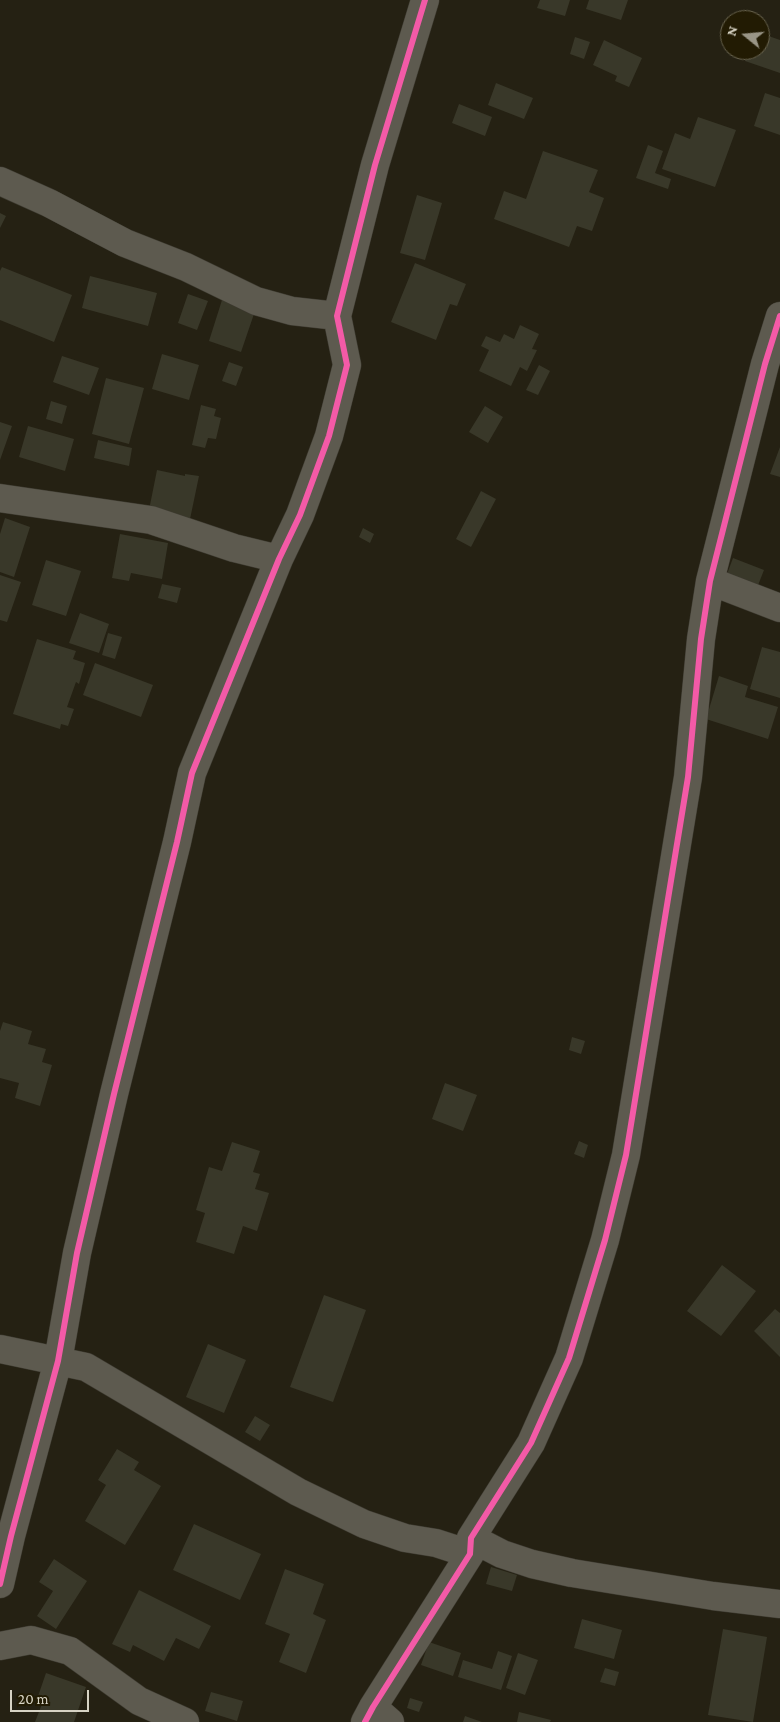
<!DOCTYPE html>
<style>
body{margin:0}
#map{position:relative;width:780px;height:1722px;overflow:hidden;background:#252113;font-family:"Crimson Pro",serif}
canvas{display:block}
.north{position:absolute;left:720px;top:10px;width:50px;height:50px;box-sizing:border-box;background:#221b03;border:1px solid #6a6550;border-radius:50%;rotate:287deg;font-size:14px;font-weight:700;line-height:20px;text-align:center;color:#d7d3c4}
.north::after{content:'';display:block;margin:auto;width:18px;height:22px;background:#999586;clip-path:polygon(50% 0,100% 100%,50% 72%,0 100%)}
.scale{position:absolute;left:10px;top:1690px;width:79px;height:22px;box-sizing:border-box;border:2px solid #d7d3c4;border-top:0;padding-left:6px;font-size:15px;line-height:18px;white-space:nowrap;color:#d7d3c4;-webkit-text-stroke:4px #221b03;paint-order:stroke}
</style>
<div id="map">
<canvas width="780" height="1722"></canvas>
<div class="north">N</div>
<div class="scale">20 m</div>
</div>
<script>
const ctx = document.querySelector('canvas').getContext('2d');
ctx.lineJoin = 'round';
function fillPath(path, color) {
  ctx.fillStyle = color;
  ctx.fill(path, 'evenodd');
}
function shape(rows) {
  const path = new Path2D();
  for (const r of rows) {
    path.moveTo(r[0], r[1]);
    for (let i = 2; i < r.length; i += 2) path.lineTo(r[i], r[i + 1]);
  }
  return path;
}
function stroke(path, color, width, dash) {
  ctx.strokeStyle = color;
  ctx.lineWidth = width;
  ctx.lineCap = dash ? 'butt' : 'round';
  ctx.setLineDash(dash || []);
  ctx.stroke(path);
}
fillPath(shape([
 [540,0,570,0,565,16,537,8],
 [589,0,628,0,621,20,586,9],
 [760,33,780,40,780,73,745,61,749,50,760,50],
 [575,37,590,42,584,59,570,54],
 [604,40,642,58,629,87,615,81,617,76,593,65],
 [496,83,533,98,524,119,488,105],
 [765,93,780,98,780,135,754,126],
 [459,104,492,117,485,136,452,123],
 [698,117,736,130,715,187,662,169,675,133,690,139],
 [648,145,663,151,655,173,671,179,668,189,636,178],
 [543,151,598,170,589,192,604,198,592,231,577,226,569,247,494,219,504,191,526,199],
 [417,195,442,203,425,260,400,253],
 [0,213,6,216,0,228],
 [415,263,466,284,457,306,450,304,436,340,391,322],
 [2,267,72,295,54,342,0,320,0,271],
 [90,276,157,293,148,326,82,308],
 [188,294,208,301,197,330,178,323],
 [222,300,255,311,241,352,209,341],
 [520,325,539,334,532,349,537,350,527,371,520,367,511,386,479,371,489,350,481,346,486,336,500,342,504,334,514,339],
 [162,354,199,365,189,400,152,389],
 [62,356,99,368,89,395,53,382],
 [229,362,243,367,236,386,222,381],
 [539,365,550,371,538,395,526,390],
 [106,378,144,388,129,444,92,434],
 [51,401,67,406,62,424,46,419],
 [201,405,216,409,214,416,221,418,216,439,208,438,205,448,192,445],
 [485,406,503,417,488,443,469,432],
 [0,422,12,426,0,460],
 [28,426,74,439,65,471,19,457],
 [98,440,132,448,129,466,94,458],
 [780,447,780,477,770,474],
 [157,470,185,476,185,474,199,476,189,524,149,510],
 [481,491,496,499,471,547,456,539],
 [5,518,30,527,14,577,0,572,0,534],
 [363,528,374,534,370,543,359,537],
 [120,534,168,543,162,579,131,573,129,581,112,578],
 [733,558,764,570,755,593,724,582],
 [46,560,81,571,66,616,32,605],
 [0,575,21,582,7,622,0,620],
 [162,584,181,588,177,603,158,598],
 [80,613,109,624,99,653,69,643],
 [108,633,122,637,115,659,102,655],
 [37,639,76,651,73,659,85,663,79,684,76,682,67,707,74,709,68,726,61,724,60,729,13,714],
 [762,647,780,652,780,698,750,689],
 [95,663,153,685,141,717,83,695],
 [719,676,748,686,745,697,778,707,768,739,706,719],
 [3,1022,32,1031,28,1044,46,1049,42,1062,52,1065,40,1106,15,1098,19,1083,0,1078,0,1031],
 [572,1037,585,1041,581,1054,569,1050],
 [445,1083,477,1095,463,1131,432,1119],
 [579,1141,588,1145,584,1158,574,1154],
 [232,1142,260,1151,253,1172,260,1174,255,1189,269,1193,257,1231,243,1226,234,1254,196,1242,205,1213,196,1210,209,1167,222,1171],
 [722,1265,756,1291,721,1336,687,1311],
 [324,1295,366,1310,333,1402,290,1387],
 [775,1309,780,1313,780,1357,754,1331],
 [208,1344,246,1360,224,1413,186,1397],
 [255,1416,270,1425,260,1441,245,1432],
 [117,1449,139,1462,134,1470,161,1486,125,1545,85,1521,106,1485,98,1480],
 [194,1524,261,1554,240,1600,173,1570],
 [54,1559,87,1581,56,1629,37,1616,53,1591,39,1582],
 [491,1567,517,1575,512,1591,486,1584],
 [285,1569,324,1584,313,1614,326,1620,306,1673,279,1662,290,1634,265,1624],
 [139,1590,211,1626,199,1649,176,1638,164,1661,133,1645,130,1652,112,1644],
 [582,1619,622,1630,614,1659,574,1648],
 [723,1629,767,1637,753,1722,708,1715],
 [429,1642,461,1653,453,1676,421,1665],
 [498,1651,512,1656,501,1690,458,1677,463,1660,492,1669],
 [518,1653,538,1660,525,1695,506,1688],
 [605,1668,619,1672,615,1686,600,1682],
 [46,1673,86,1687,74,1722,35,1722,42,1704,36,1702],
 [211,1692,243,1701,237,1721,205,1711],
 [410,1698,423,1702,419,1712,407,1708],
 [519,1712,551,1720,550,1722,517,1722],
 [465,1716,482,1722,463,1722]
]), '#393829');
const minor = shape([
 [0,181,49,203,125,243,186,267,256,301,292,311,337,316],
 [0,498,151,520,234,548,279,559],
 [710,581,780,608],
 [0,1349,86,1367,298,1492,364,1524,405,1538,436,1543,470,1554],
 [471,1538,502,1554,532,1564,572,1573,713,1596,780,1604],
 [0,1584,11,1536,58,1361,77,1253,114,1094,177,842,192,773,279,559,300,515,329,436,347,365,337,316,375,165,425,0],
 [0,1646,31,1640,70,1651,139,1701,185,1722],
 [373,1707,390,1722],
 [365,1722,373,1707,470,1554,471,1538,531,1443,569,1358,605,1240,626,1155,688,777,701,639,710,581,765,364,780,316]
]);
stroke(minor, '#3e3b31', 29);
stroke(minor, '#5d5a4f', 28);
stroke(shape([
 [0,1584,11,1536,58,1361,77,1253,114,1094,177,842,192,773,279,559,300,515,329,436,347,365,337,316,375,165,425,0],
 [365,1722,373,1707,470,1554,471,1538,531,1443,569,1358,605,1240,626,1155,688,777,701,639,710,581,765,364,780,316]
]), '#f35aa7', 6);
</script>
